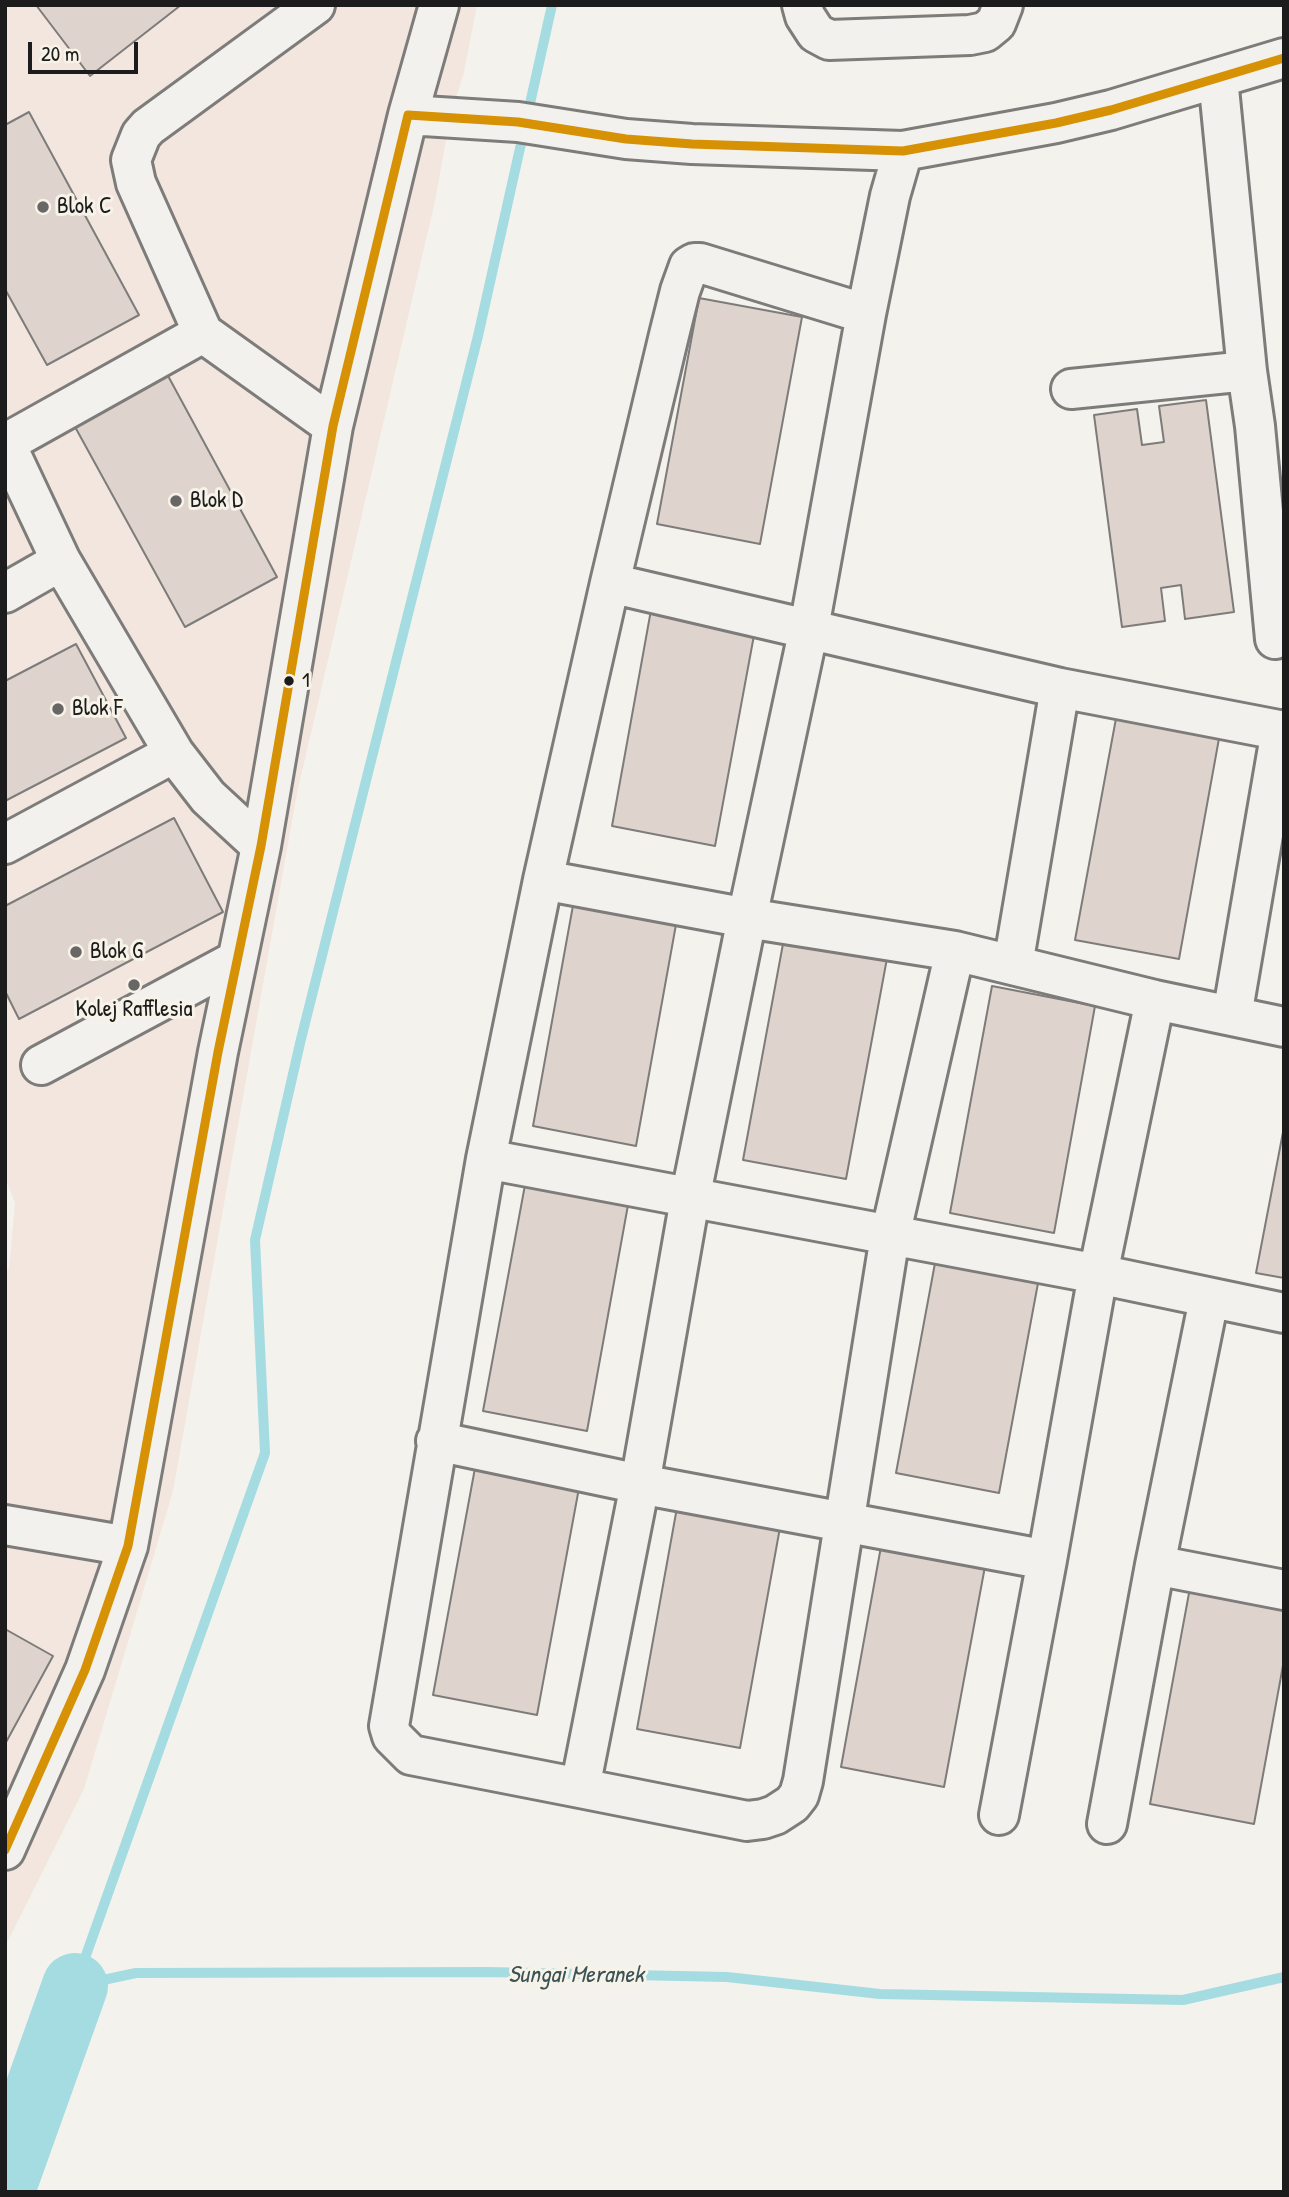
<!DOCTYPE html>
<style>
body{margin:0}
#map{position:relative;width:1289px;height:2197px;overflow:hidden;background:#f4f2ec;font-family:"Patrick Hand",sans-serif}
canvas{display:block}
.frame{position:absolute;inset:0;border:7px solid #1c1c1c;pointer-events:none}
.scale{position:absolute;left:28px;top:42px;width:110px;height:32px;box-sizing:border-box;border:4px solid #1c1c1c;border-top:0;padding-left:9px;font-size:21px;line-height:24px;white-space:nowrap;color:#1c1c1c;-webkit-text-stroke:5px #f7f3e8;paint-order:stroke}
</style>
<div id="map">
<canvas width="1289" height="2197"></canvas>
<div class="frame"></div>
<div class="scale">20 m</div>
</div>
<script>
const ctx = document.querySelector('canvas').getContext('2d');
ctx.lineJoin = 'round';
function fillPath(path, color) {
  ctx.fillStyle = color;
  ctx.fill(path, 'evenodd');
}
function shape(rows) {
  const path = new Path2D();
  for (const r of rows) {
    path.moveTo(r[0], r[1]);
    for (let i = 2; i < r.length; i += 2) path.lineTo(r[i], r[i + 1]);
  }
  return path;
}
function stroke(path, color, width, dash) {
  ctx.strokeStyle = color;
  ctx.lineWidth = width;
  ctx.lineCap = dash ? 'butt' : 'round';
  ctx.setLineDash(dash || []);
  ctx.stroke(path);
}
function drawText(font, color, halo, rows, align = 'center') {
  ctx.font = font + ' "Patrick Hand",sans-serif';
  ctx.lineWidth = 6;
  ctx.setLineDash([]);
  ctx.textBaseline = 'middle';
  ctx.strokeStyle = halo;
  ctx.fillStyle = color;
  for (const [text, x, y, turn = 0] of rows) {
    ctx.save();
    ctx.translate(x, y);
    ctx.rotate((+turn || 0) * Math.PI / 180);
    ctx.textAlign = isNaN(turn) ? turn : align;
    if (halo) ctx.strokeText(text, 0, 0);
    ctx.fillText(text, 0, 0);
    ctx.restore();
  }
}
fillPath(shape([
 [5,5,477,5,464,72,450,118,435,201,297,793,173,1491,84,1789,5,1947,5,1273,9,1269,15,1203,5,1177]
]), '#f2e6de');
stroke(shape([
 [75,1986,265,1453,255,1240,301,1039,478,336,552,5],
 [75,1986,136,1973,487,1972,727,1977,880,1994,1183,2000,1284,1977]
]), '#a4dce2', 10);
stroke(shape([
 [5,2182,75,1986]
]), '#a4dce2', 66);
const building = shape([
 [36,5,181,5,90,76,36,5],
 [29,112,139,315,47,365,5,289,5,125,29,112],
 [699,298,802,317,760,544,657,524,699,298],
 [167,374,277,577,185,627,74,425,167,374],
 [1206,400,1234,612,1185,619,1181,585,1161,588,1165,621,1122,627,1094,415,1137,409,1142,445,1164,442,1159,406,1206,400],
 [653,599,757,619,715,846,612,826,653,599],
 [76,644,126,738,5,801,5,681,76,644],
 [1117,713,1220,733,1179,959,1075,940,1117,713],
 [174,818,223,912,19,1019,5,991,5,906,174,818],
 [574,900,677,919,636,1146,533,1126,574,900],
 [785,933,888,953,846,1179,743,1160,785,933],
 [992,986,1095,1006,1054,1233,950,1213,992,986],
 [1284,1127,1284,1278,1256,1273,1284,1127],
 [525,1185,628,1205,587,1431,483,1411,525,1185],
 [938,1247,1041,1267,999,1493,896,1473,938,1247],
 [475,1468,579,1488,537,1715,433,1695,475,1468],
 [678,1502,781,1522,740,1748,637,1729,678,1502],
 [882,1541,986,1561,944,1787,841,1767,882,1541],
 [1192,1577,1284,1595,1284,1660,1254,1824,1150,1804,1192,1577],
 [5,1629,53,1656,5,1744,5,1629]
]);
fillPath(building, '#dfd3cd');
stroke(building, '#7d7c7a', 2);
const minor = shape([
 [315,5,148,127,141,135,131,160,136,183,203,333,333,426],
 [802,5,805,16,816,33,829,40,970,35,985,32,996,23,1003,5],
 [1218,78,1247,371,1255,426,1275,639],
 [408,115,439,5],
 [1071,389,1247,371],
 [5,442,61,561,174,753,208,797,261,846],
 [6,443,203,333],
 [610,583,1060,688,1284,731],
 [5,593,61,561],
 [5,844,174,753],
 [543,880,747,918,955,951,890,1236,803,1781,799,1795,792,1804,775,1815,763,1819,747,1821,580,1788,640,1484,690,1199,747,918,809,628,866,314,890,196,903,151],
 [955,951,1155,1000,1284,1027],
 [1013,965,1060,688],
 [1232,1016,1281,730],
 [41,1065,237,960],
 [486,1159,1098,1274,1284,1313],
 [436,1441,640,1484,1047,1560],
 [5,1525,128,1546],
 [1155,1565,1284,1590],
 [580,1788,411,1755,392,1736,389,1726,486,1159,543,880,610,583,669,335,680,291,689,266,694,263,700,263,866,314],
 [999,1815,1047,1560,1098,1274,1155,1000],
 [1107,1824,1155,1565,1209,1299],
 [5,1850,85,1670,128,1546,218,1052,261,846,333,426,408,115,518,122,626,139,692,144,903,151,1056,123,1111,110,1284,58]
]);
stroke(minor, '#7d7c7a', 44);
stroke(minor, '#f2f1ed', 38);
stroke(shape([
 [5,1850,85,1670,128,1546,218,1052,261,846,333,426,408,115,518,122,626,139,692,144,903,151,1056,123,1111,110,1284,58]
]), '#d69104', 9);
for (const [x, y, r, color] of [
 [43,207,7,"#686765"],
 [176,501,7,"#686765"],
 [289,681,6,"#1c1c1c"],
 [58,709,7,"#686765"],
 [76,952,7,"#686765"],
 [134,985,7,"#686765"]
]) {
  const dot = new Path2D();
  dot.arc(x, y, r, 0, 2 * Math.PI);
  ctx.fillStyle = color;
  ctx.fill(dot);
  stroke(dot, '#f7f3e8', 2.5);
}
drawText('21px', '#1c1c1c', '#f7f3e8', [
 ["1",302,681]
], 'left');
drawText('23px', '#1c1c1c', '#f7f3e8', [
 ["Blok C",57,207],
 ["Blok D",190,501],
 ["Blok F",72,709],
 ["Blok G",90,952],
 ["Kolej Rafflesia",134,1010,"center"]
], 'left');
drawText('italic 24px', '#3b5356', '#f7f3e8', [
 ["Sungai Meranek",576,1976]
]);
</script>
